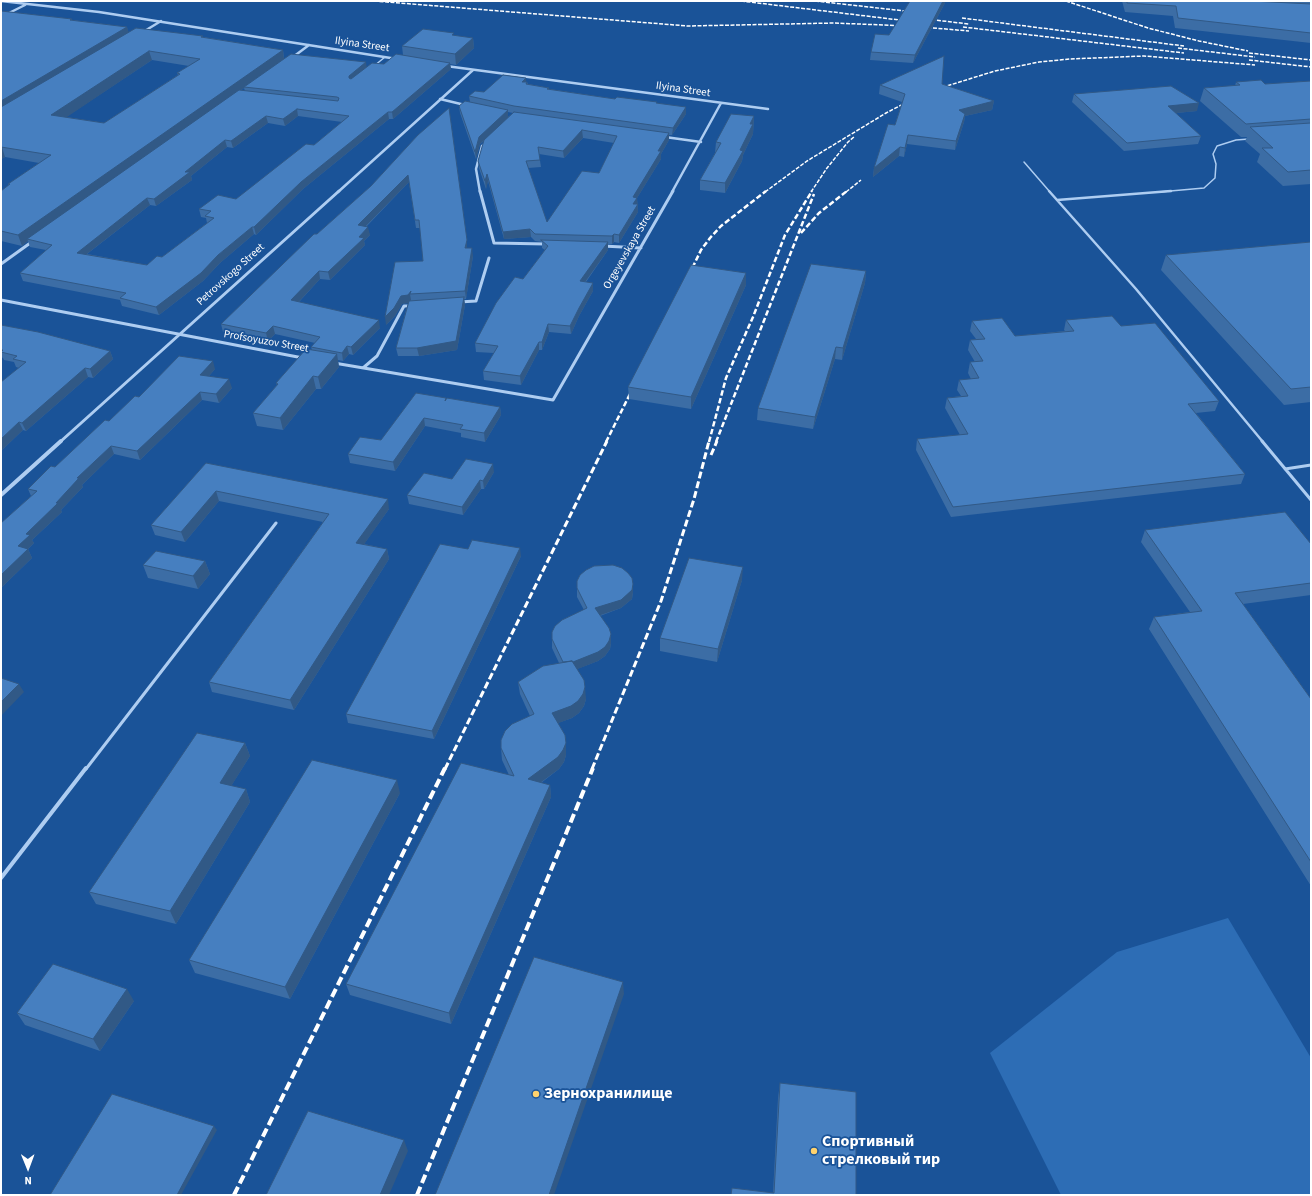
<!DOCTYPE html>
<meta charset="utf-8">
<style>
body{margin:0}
#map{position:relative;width:1312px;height:1196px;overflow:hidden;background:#1a5398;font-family:"Source Sans 3",sans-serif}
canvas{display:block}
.frame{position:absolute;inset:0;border:2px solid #fff;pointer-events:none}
.north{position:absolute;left:8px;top:1148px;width:40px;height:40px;-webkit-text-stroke:3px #1a5398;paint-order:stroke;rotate:179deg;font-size:11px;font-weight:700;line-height:16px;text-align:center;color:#fff}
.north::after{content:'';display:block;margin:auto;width:14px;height:18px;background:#fff;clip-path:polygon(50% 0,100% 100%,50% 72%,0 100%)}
</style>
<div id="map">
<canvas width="1312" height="1196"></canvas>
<div class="frame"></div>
<div class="north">N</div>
</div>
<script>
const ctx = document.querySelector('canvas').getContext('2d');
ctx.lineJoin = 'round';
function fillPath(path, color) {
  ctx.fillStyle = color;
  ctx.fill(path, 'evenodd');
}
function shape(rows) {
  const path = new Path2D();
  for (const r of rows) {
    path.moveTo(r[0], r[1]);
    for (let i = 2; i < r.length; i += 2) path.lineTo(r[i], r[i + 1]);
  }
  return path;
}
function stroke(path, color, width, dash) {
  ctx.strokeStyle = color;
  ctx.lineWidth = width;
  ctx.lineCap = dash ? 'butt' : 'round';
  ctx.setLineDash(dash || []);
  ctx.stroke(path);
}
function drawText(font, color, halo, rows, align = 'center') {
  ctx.font = font + ' "Source Sans 3",sans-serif';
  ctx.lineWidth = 3.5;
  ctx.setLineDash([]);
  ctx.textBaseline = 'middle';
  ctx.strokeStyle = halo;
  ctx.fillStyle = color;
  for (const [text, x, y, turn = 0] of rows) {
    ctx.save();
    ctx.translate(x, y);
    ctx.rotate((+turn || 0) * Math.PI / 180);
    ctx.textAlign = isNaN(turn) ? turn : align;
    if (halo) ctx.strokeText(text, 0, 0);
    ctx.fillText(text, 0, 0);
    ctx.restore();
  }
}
fillPath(shape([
 [1228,918,1311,1058,1311,1195,1061,1195,990,1053,1117,952]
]), '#2d6db5');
stroke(shape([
 [374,66,385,57],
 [1024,162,1050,192],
 [1159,192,1204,188,1215,178,1216,164,1213,154,1217,146,1236,140,1249,139]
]), '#aecdf1', 1.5);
stroke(shape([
 [1049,191,1136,289,1263,442],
 [1057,200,1171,191]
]), '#aecdf1', 2.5);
stroke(shape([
 [1262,441,1311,500],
 [1285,469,1311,465],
 [86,769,276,523]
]), '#aecdf1', 3);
stroke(shape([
 [1,878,86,768]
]), '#aecdf1', 4);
stroke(shape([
 [1,1,99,12,397,59],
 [1,17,25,5],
 [143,32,161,21],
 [293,57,309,45],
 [446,66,768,109],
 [440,99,465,105],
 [665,137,701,142],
 [338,192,473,70],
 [480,192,476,169,482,146,486,143],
 [672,192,721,103]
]), '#aecdf1', 2.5);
stroke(shape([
 [480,191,494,243,546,244],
 [603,246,641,248],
 [1,264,33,241],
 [1,300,303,358],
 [459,302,476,301,489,258],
 [334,363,553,400,673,191],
 [363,368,377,356,404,306,412,306],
 [60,442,339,191]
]), '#aecdf1', 3);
stroke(shape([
 [1,495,61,441]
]), '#aecdf1', 4);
stroke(shape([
 [374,1,688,26,835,23,906,26],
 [741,1,908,21],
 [815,1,914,12],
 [1066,1,1148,28,1199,41,1248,51],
 [962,18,1184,46],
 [926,19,969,24],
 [922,27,969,31],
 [963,27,1184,53],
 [1178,48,1255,57],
 [1249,53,1311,60],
 [1249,60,1311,67],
 [937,89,995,71,1039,62,1070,59,1144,56,1255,65],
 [765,192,807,161,886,113,911,100],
 [811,192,827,168,848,142,855,136],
 [846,192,861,180]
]), '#fff', 1.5, [4, 1.5]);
stroke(shape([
 [801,233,819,213,847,191],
 [689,275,701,250,710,238,721,226,766,191],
 [606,442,634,386],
 [709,442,726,378,753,317,785,235,812,191],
 [716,442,814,194]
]), '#fff', 2.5, [5.5, 2.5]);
stroke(shape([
 [711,455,717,441],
 [445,769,607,441],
 [592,769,661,601,694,499,709,441]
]), '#fff', 3, [7, 3]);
stroke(shape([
 [234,1195,445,768],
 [417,1195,593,768]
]), '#fff', 4, [9, 4]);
fillPath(shape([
 [910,1,945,1,945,3,913,63,870,60,871,52,889,35],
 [1122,1,1311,1,1311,43,1175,28,1173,16,1125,12],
 [1,11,72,19,72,20,127,27,128,33,203,37,283,50,284,58,367,67,384,64,403,55,402,46,454,36,473,38,474,48,456,65,450,64,451,69,393,119,389,119,303,189,256,235,254,234,220,263,203,281,159,315,122,306,120,300,23,281,20,273,46,250,30,247,28,241,22,246,1,241,1,191,8,186,8,184,39,163,5,157,1,159],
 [152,60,189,66,177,73,178,75,104,123,66,117],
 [244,88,245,91,240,91],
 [298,116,342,122,314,145,236,199,199,209,201,217,206,218,207,223,162,257,147,265,87,254,150,205,156,206,192,180,191,176,227,147,233,148,268,123,285,126],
 [1311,81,1311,184,1283,186,1257,162,1260,154,1245,141,1247,137,1241,137,1200,101,1204,88,1235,86,1236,82,1265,84],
 [526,82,527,82,528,84,549,88,549,89,615,99,657,103,686,114,672,135,669,135,669,140,661,154,661,159,637,198,638,212,619,243,614,242,612,244,608,244,608,250,586,282,593,291,579,316,571,334,549,332,542,350,539,350,521,385,484,380,483,371,494,353,476,352,475,343,523,279,545,250,542,248,542,242,535,241,531,237,504,239,488,181,486,189,479,168,478,161,484,141,480,144,476,159,460,113,459,106,470,102,469,96],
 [508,112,513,113,508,117],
 [583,138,614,143,599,173,547,222,528,168,541,167,539,154,564,158],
 [942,84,994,101,992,110,965,116,964,122,955,150,907,144,904,157,899,156,873,177,874,168,895,125,902,102,879,94,880,85],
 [1074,94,1197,111,1176,113,1201,136,1198,144,1124,151,1072,102],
 [754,116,753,134,743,155,742,161,725,193,700,190,700,180,715,153,716,142],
 [418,135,467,248,473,256,466,299,464,299,465,305,457,350,419,356,398,356,396,348,408,303,402,304,395,316,386,325,423,261,420,228,416,228,409,182,366,227,370,235,364,241,365,245,330,280,320,279,299,302,380,328,353,355,349,354,343,361,338,360,339,367,321,389,316,389,283,430,257,426,253,413,277,385,276,383,312,350,311,347,315,343,275,334,268,341,223,332,221,324,317,234,371,186],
 [1311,242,1311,402,1284,405,1161,270,1166,255],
 [866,271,865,283,842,360,835,359,813,429,757,420,758,408],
 [746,273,746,285,691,409,629,399,628,387],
 [1066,320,1121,326,1219,401,1215,411,1196,413,1245,474,1241,484,951,517,916,450,917,439,960,435,945,408,947,398,961,396,957,390,959,380,971,379,968,373,970,362,975,362,968,350,970,340,976,339,970,331,972,321,1015,336,1065,331,1064,330],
 [1,325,110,351,113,359,93,378,88,377,26,431,23,430,1,451,1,382,19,368,16,367,14,362,4,360,3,358,1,357],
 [215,369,209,376,232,388,219,403,202,400,140,460,114,454,82,485,83,487,61,510,62,512,32,540,34,543,28,549,32,558,1,588,1,523,31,496,28,489,55,467,109,421,139,397],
 [446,399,500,407,501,415,485,442,461,437,461,433,425,426,395,471,350,463,348,454,381,440],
 [206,463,389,509,364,544,387,549,389,559,294,710,212,692,209,682,323,522,219,501,185,542,155,535,151,525],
 [494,472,484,489,481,489,463,515,409,504,407,495,452,479],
 [1145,530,1311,544,1311,595,1243,604,1311,699,1311,886,1149,629,1154,617,1190,612,1141,542],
 [468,549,521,556,434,739,348,723,346,714],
 [205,561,210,574,198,589,148,578,143,565],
 [742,580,717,662,660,651,660,638],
 [577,581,633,584,633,592,632,599,621,608,600,616,611,634,611,643,610,649,605,656,598,661,577,669,586,699,584,706,579,713,572,718,558,723,566,755,564,762,559,769,541,783,550,785,551,797,451,1024,350,995,346,984,509,775,502,760,501,748,530,716,520,694,518,682,559,663,552,648,552,639,584,610,577,597],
 [245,743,250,756,231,786,246,789,250,802,176,924,96,904,89,892],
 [400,793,290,999,195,973,189,960],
 [134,1001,100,1051,25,1025,17,1013],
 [780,1083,856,1195,773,1193,778,1098]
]), '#3c6da5');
fillPath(shape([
 [943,1,945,1,945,3,913,63,915,55],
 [127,27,130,36,1,113,1,101],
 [473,38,474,48,456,65,455,54],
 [283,50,284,59,244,87,244,88,30,240,27,239,28,241,22,246,18,235],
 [149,51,152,60,55,125,51,115],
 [366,62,367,69,350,83,349,78,349,76],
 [450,63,451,69,393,119,392,112],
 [526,78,526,83,527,82,528,89,522,82],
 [994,101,992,110,965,116,964,122,955,150,956,141,959,110],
 [1199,103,1197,111,1166,114,1168,106],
 [686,107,686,114,672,135,673,128],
 [297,109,298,116,285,126,283,119],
 [508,110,508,118,480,144,476,159,475,152,479,137],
 [388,112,389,119,303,189,256,235,254,227,301,182],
 [266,116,268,123,233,148,231,141],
 [754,116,753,134,743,155,742,161,725,193,725,183,750,124],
 [582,130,583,138,564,158,563,151],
 [669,133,669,140,661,154,661,159,634,203,637,198,638,212,619,243,619,235,634,211,633,197,658,151],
 [908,135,907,144,904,157,905,148],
 [225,140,227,147,191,176,192,180,156,206,154,199,185,172],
 [1,147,2,147,5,157,2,159,1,157],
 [900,147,899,156,873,177,874,168],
 [487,174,488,181,486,189,485,181],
 [408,175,409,182,359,233,358,225],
 [147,198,150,205,79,260,77,253],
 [252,227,254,234,220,263,203,281,159,315,156,307],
 [368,227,370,235,364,241,365,245,330,280,328,272,359,237],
 [530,229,531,237,504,239,503,232],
 [614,234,614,242,612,244,612,236],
 [467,240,467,248,465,248],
 [608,242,608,250,580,289,580,281],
 [472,248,473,256,466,299,465,291],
 [319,271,320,279,293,308,291,300],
 [866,271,865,283,842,360,843,348],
 [746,273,746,285,691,409,691,397],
 [593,283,593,291,579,316,571,334,570,326,579,308],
 [411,291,410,294,411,300,409,303,402,304,395,316,386,325,385,317,401,296],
 [464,297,465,305,457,350,419,356,417,348],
 [379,320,380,328,353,355,351,347],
 [548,324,549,332,542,350,542,342],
 [273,326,275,334,268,341,266,333],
 [539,342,539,350,521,385,520,376],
 [347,346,349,354,343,361,342,353],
 [836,347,835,359,813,429,815,417],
 [110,351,113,359,93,378,90,369],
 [337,354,339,367,321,389,318,377],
 [213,361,215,369,203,383,200,375],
 [85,368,88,377,26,431,22,423],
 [313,376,316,389,283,430,280,418],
 [229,379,232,388,219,403,216,394],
 [200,392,202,400,140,460,137,451],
 [500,407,501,415,485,442,484,433],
 [424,418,425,426,395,471,393,462],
 [19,422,23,430,1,451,1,439],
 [111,446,114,454,82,485,83,487,61,510,62,512,32,540,34,543,28,549,32,558,1,588,1,575,18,546,26,534,77,478],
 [493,464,494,472,484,489,483,481],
 [480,480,481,489,463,515,462,507],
 [216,491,219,501,185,542,181,532],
 [388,499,389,509,358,553,356,543],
 [520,548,521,556,434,739,432,731],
 [387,549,389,559,294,710,290,700],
 [205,561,210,574,198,589,193,576],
 [743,567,742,580,717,662,718,649],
 [633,584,633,592,632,599,621,608,595,617,595,608],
 [611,634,611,643,610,649,605,656,598,661,565,674,564,665],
 [19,684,24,692,1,716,1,702],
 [585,687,586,699,584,706,579,713,572,718,553,725,552,713],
 [245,743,250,756,225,796,220,783],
 [566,743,566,755,564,762,559,769,529,791,528,779],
 [397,780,400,793,290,999,285,987],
 [550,785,551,797,451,1024,449,1013],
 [246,789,250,802,176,924,170,911],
 [623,982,624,994,554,1195,549,1195],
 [127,989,134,1001,100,1051,93,1039],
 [214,1126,217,1130,181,1195,177,1195],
 [404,1140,408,1151,389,1195,380,1195]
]), '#315986');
const building = shape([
 [910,1,943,1,915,55,871,52,875,34,889,35,910,1],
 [1127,1,1251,1,1311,4,1311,33,1178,18,1176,6,1127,3,1127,1],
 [1,11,72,19,70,20,127,27,1,101,1,11],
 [136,28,203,36,201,37,283,50,18,235,1,231,1,191,10,184,8,184,51,155,1,147,1,107,136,28],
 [149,51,200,59,177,73,180,74,104,123,51,115,149,51],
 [423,29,454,33,452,35,473,38,455,54,402,46,423,29],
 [291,54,366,62,349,76,349,78,351,79,372,63,384,64,396,54,450,63,392,112,388,112,301,182,254,227,252,227,218,255,201,273,156,307,120,298,126,293,20,273,52,245,27,239,239,90,338,101,339,98,337,97,244,87,291,54],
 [297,109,349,116,314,145,306,144,236,199,218,195,199,209,211,211,205,216,214,218,162,257,157,256,147,265,77,253,147,198,154,199,190,172,185,172,225,140,231,141,266,116,283,119,297,109],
 [944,56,942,84,994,101,959,110,965,114,956,141,908,135,905,148,900,147,874,168,888,124,895,125,905,94,880,85,944,56],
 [503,75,526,78,522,82,527,82,526,84,549,88,547,89,615,99,617,97,657,102,656,103,686,107,673,128,514,106,469,96,475,91,484,92,503,75],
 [1261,80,1265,84,1311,81,1311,119,1246,124,1204,88,1240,85,1236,82,1261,80],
 [1171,86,1199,103,1168,106,1201,136,1127,143,1074,94,1171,86],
 [465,101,508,110,479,137,475,152,459,106,465,101],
 [449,108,467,240,465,248,472,248,465,291,410,294,411,291,408,295,401,296,394,308,385,317,395,262,423,261,419,220,415,220,408,175,358,225,368,227,359,237,364,238,328,272,319,271,291,300,379,320,351,347,347,346,342,353,311,347,320,337,273,326,266,333,221,324,314,234,317,234,371,186,418,135,449,108],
 [514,112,669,133,658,151,661,151,633,197,637,198,633,204,638,204,619,235,614,234,612,236,535,234,530,229,503,232,487,174,485,181,478,161,484,140,514,112],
 [582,130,617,136,599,173,582,171,547,222,526,161,540,160,538,147,563,151,582,130],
 [731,114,754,116,750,124,753,124,740,150,743,151,725,183,700,180,721,143,716,142,731,114],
 [1311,123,1311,170,1288,172,1262,148,1273,148,1250,127,1311,123],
 [541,240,608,242,580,281,593,283,579,308,570,326,548,324,542,342,539,342,520,376,483,371,498,346,475,343,496,303,515,277,523,279,548,246,541,240],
 [1311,242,1311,387,1291,389,1166,255,1311,242],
 [811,264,866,271,843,348,836,347,815,417,758,408,811,264],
 [691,265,746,273,691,397,628,387,691,265],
 [464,297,456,341,417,348,396,348,409,301,464,297],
 [1112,316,1121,326,1155,323,1219,401,1188,404,1245,474,953,507,917,439,968,434,947,398,968,396,959,380,979,378,970,362,983,361,970,340,985,339,972,321,1002,318,1015,336,1074,331,1066,320,1112,316],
 [1,325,38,332,110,351,90,369,85,368,22,423,19,422,1,439,1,382,26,362,13,359,17,356,1,352,3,350,1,350,1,325],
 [306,349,337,354,318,377,313,376,280,418,253,413,278,384,276,383,306,349],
 [179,356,213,361,200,375,229,379,216,394,200,392,137,451,111,446,77,478,79,478,56,503,58,503,26,534,30,535,18,546,28,549,1,575,1,523,37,491,28,489,51,466,55,467,105,420,109,421,135,396,139,397,179,356],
 [416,393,446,398,445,401,447,398,500,407,484,433,460,429,463,425,424,418,393,462,348,454,360,437,381,440,416,393],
 [466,459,493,464,483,481,480,480,462,507,407,495,424,473,452,479,466,459],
 [206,463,388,499,356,543,387,549,290,700,209,682,329,514,216,491,181,532,151,525,206,463],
 [1285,512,1311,544,1311,583,1235,593,1311,699,1311,862,1154,617,1202,611,1145,530,1285,512],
 [472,540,520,548,432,731,346,714,440,544,468,549,472,540],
 [156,551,205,561,193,576,143,565,156,551],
 [689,558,743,567,718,649,660,638,689,558],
 [613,565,622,568,628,573,632,578,633,584,632,590,621,600,595,608,609,628,611,634,609,641,605,647,598,652,573,662,572,661,563,662,552,639,552,632,555,626,562,620,587,608,577,588,577,581,580,575,586,570,594,566,613,565],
 [572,661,584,680,585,687,583,694,578,701,571,706,552,713,565,735,566,743,563,750,558,757,528,779,550,785,449,1013,346,984,461,763,514,776,501,748,501,740,505,731,512,724,534,714,518,682,543,666,572,661],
 [1,678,19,684,1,702,1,678],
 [197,733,245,743,220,783,246,789,170,911,89,892,197,733],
 [312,760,397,780,285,987,189,960,312,760],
 [534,957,623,982,549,1195,435,1195,534,957],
 [53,964,127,989,93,1039,17,1013,53,964],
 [780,1083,856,1092,856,1195,731,1195,732,1188,774,1193,780,1083],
 [112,1094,214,1126,177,1195,50,1195,112,1094],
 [308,1111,404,1140,380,1195,266,1195,308,1111]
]);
fillPath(building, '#467fc0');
stroke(building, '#315986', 1);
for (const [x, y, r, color] of [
 [536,1094,4,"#ffd26d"],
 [814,1151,4,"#ffd26d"]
]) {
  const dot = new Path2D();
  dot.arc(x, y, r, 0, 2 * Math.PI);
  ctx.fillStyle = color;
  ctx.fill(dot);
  stroke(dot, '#1a5398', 1.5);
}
drawText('11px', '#fff', '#1a5398', [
 ["Ilyina Street",362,45,8],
 ["Ilyina Street",683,90,8],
 ["Orgeyevskaya Street",630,248,-60],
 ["Petrovskogo Street",231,275,-42],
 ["Profsoyuzov Street",266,342,10]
]);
drawText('bold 16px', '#fff', '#1a5398', [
 ["Зернохранилище",544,1094],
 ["Спортивный",822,1142],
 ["стрелковый тир",822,1160]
], 'left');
</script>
